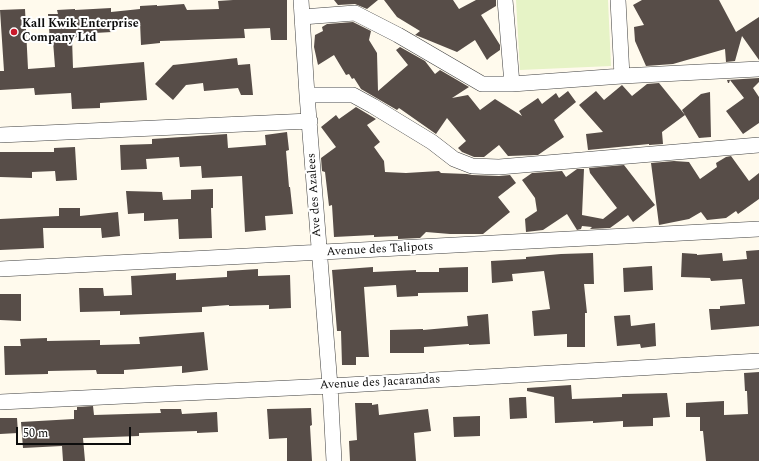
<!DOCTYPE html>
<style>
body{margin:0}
#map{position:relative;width:759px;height:461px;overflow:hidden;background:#fffaed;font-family:Spectral,serif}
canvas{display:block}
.scale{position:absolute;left:16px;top:427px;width:115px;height:18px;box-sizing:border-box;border:2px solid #0d0d0d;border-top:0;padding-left:5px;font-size:12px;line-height:14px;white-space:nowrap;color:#0d0d0d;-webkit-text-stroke:3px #fff;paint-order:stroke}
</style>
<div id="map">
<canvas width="759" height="461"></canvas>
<div class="scale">50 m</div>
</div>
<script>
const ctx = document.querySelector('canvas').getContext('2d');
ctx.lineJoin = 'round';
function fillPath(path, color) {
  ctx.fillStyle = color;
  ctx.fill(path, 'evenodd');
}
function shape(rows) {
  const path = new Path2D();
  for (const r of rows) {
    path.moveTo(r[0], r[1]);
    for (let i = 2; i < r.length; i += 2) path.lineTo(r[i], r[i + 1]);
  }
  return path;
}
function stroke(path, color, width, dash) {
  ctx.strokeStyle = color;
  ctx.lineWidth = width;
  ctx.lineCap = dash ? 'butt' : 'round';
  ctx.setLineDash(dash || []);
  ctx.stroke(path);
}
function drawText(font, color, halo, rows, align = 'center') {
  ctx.font = font + ' Spectral,serif';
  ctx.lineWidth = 4;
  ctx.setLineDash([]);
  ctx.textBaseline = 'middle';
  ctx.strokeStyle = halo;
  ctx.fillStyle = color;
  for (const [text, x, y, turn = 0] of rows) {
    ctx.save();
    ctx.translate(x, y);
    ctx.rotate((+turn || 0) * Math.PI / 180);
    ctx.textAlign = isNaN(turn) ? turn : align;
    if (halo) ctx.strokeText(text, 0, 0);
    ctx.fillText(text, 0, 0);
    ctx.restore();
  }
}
fillPath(shape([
 [516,0,608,0,611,66,520,70]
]), '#e6f3c6');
fillPath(shape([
 [233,0,287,0,287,40,271,40,270,28,244,29,245,38,160,41,160,43,141,45,140,22,112,25,112,32,77,34,77,37,72,38,73,68,144,62,147,100,100,103,100,108,72,109,71,93,35,95,34,88,0,90,0,71,4,71,0,10,25,9,28,69,55,67,53,41,50,41,48,14,58,14,57,10,75,9,75,10,111,8,111,12,140,9,140,6,157,5,157,6,184,4,187,10,219,9,218,1],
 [334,0,378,0,367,9,355,4,338,5],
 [384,0,453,0,459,9,476,0,496,0,496,6,481,15,500,45,500,50,490,57,487,60,475,40,457,52,418,36,415,35,420,31,397,17],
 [642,0,719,0,736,32,759,17,759,60,742,36,735,61,726,62,725,49,673,64,646,66,635,41,634,27,644,25,633,5],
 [353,22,371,31,369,40,377,53,378,91,408,65,396,50,400,47,425,61,435,74,440,70,469,87,452,98,468,95,480,110,495,99,522,116,519,111,538,98,542,104,556,93,559,98,568,91,576,102,554,120,564,137,538,155,508,156,499,145,484,157,474,157,462,152,458,148,466,141,447,118,436,134,399,108,397,110,361,89,354,78,352,79,349,74,346,75,334,55,318,65,314,47,315,35,323,31,322,27,327,24],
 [237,58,238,65,250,64,253,95,241,95,238,88,204,91,203,83,186,85,173,100,155,84,173,65],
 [759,78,759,82,753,88,759,97,759,123,743,134,726,111,744,98,730,80,729,83,728,83,727,80],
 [659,83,685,115,662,132,663,144,649,145,649,144,588,150,586,134,603,132,579,105,596,91,604,100,622,85,632,96,647,84],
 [710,92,711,137,699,138,682,110,701,94],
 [356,107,376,119,367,125,380,142,374,147,384,161,385,172,406,173,439,171,441,173,467,174,472,175,499,176,510,175,516,183,498,197,510,212,483,234,450,234,426,232,420,238,398,239,398,236,374,237,374,235,334,237,332,205,329,206,325,172,322,171,321,158,336,147,321,127,336,115,339,119],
 [287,132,289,150,286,151,289,187,290,187,293,214,265,216,266,230,245,232,242,176,202,178,201,166,180,167,179,157,146,159,147,169,121,170,120,145,152,144,152,139,227,134,228,148,266,145,265,135],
 [75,147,77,180,56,181,55,171,32,172,32,178,0,177,0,152,54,152,54,148],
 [731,156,749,181,759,173,759,199,738,214,736,211,726,218,707,220,701,212,689,219,659,225,651,163,674,161,689,162,700,179,717,167,716,163,726,157],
 [624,165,655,205,633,222,628,215,610,228,590,229,592,227,582,226,581,229,577,230,567,214,543,230,526,232,525,219,537,211,535,198,522,180,532,173,562,171,566,177,577,169,584,169,582,215,603,219,617,208,590,173,589,168],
 [213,189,213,208,211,208,212,238,179,239,178,219,144,221,144,213,128,214,126,191,162,192,163,200,191,199,191,190],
 [59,208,80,208,80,216,118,212,120,236,102,238,101,228,43,228,44,248,0,250,0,219,59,216],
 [759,250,759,326,711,330,709,309,720,309,720,306,745,304,742,279,711,281,710,278,681,277,682,253,697,254,697,255,722,253,723,261,747,259,746,251],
 [593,253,594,284,584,284,587,313,585,313,585,347,567,347,567,334,534,336,532,311,550,309,544,271,512,274,513,281,492,283,491,261,526,259,526,257,561,254],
 [652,266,653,290,624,292,623,268],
 [373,267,373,272,416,270,416,272,439,272,439,268,468,267,468,292,418,293,418,296,397,297,396,285,364,287,369,357,356,357,356,365,342,365,341,331,337,331,332,270],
 [258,269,258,276,290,275,291,308,269,309,269,305,229,306,229,305,202,307,202,312,120,315,120,311,80,312,79,288,103,288,104,296,132,295,131,276,176,273,176,280,227,277,227,271],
 [0,294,21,294,21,321,0,320],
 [488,314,490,344,469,345,469,344,424,347,424,353,390,353,390,330,423,329,423,330,468,326,467,316],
 [630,315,631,326,655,323,656,346,641,348,640,344,617,346,614,316],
 [204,332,208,370,182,373,182,366,124,370,124,374,97,374,96,370,48,371,48,374,5,375,4,346,21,346,20,339,47,338,47,341,100,340,100,345,140,344,139,337],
 [759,372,759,461,706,461,703,431,700,431,700,417,686,417,686,403,724,401,724,415,748,414,747,391,745,391,744,373],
 [571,385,572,399,622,397,622,394,667,393,670,417,653,418,653,426,623,427,623,421,593,423,593,421,555,423,554,397,527,391,527,388],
 [521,397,526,397,527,418,510,419,509,398],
 [355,403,372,403,372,405,378,404,379,415,428,409,431,431,414,433,416,461,350,461,349,441,357,440],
 [93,406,94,415,161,413,160,409,181,409,182,414,217,412,218,432,197,433,197,431,139,433,139,436,83,438,85,461,63,461,62,446,23,448,21,422,74,419,74,410,77,410,77,407],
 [311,408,312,425,310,426,312,461,287,461,287,438,269,439,267,409],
 [480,416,480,436,454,437,453,417],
 [0,418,17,418,18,433,0,434]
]), '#574d48');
const street = shape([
 [301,0,307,95,330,386,334,461],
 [505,0,512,84],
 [618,0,622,76],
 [302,17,355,13,398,35,482,84,512,84,622,76,759,69],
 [307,95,353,95,373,106,432,142,454,159,472,166,499,167,759,145],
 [0,135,310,121],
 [0,269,759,229],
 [0,402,330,386,759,361]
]);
stroke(street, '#404040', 16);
stroke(street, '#fff', 15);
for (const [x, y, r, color] of [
 [14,32,4,"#c91a2b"]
]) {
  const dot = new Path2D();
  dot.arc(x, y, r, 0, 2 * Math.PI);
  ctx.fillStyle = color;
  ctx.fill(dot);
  stroke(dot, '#fff', 1.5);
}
drawText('bold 12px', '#0d0d0d', '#fff', [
 ["Kall Kwik Enterprise",22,25],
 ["Company Ltd",22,39]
], 'left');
drawText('12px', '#0d0d0d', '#fff', [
 ["Ave des Azalees",315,195,-94],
 ["Avenue des Talipots",380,250,-3],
 ["Avenue des Jacarandas",380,383,-3]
]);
</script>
